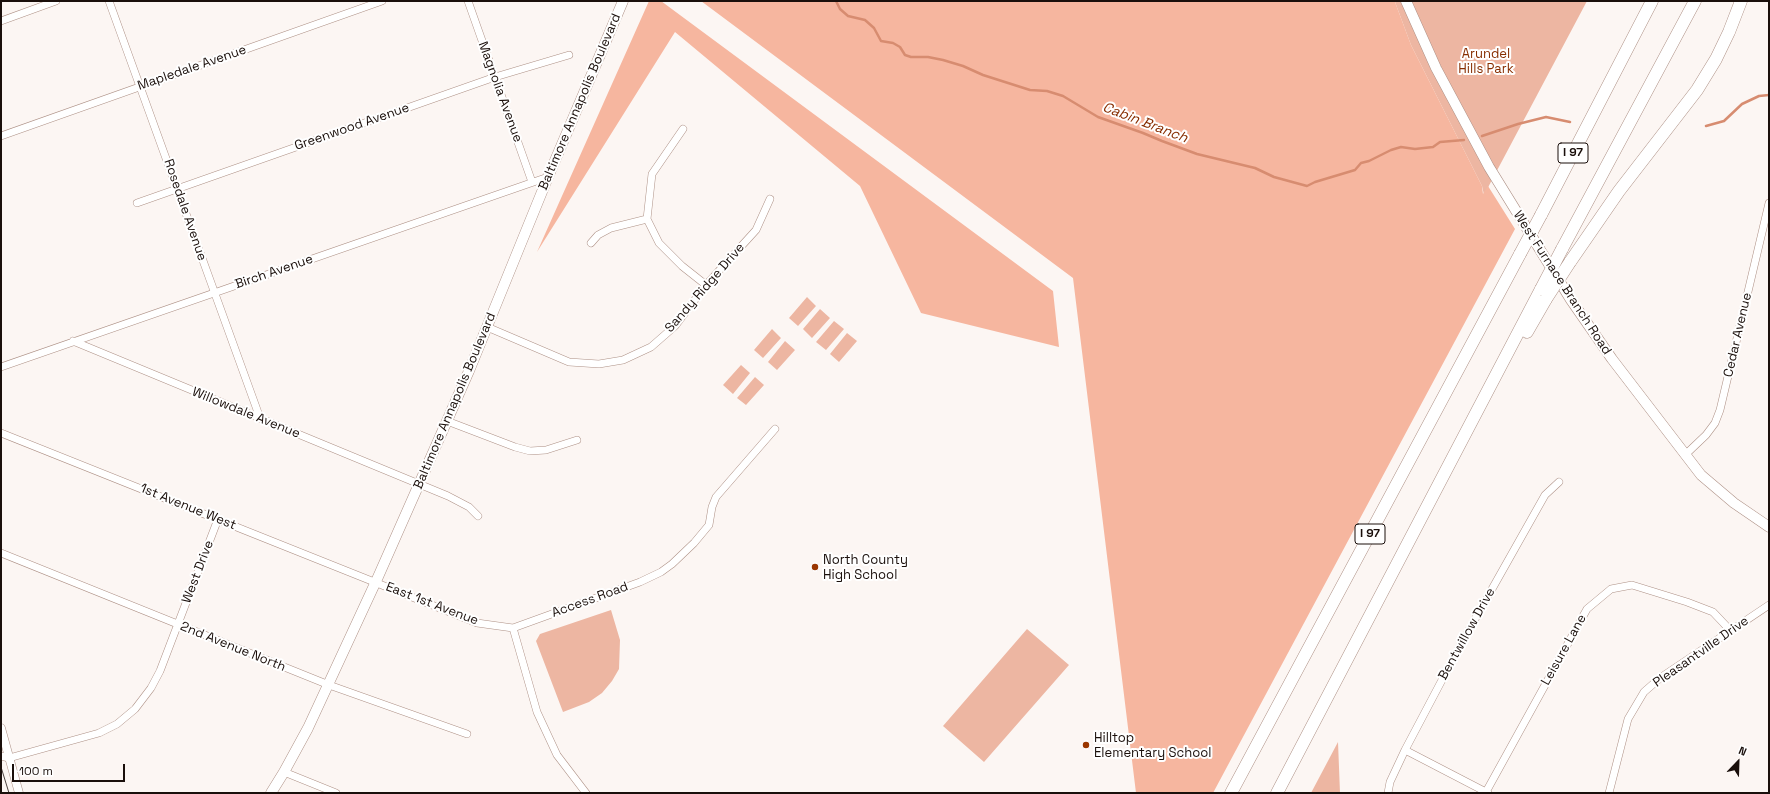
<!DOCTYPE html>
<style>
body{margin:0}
#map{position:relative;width:1770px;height:794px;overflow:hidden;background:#fcf6f3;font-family:"Space Grotesk",sans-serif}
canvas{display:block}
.frame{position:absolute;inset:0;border:2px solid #1a0f0b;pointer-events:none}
.north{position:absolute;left:1718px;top:742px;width:40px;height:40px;-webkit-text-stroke:3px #fff;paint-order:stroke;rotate:23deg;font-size:11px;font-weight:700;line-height:16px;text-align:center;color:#1a0f0b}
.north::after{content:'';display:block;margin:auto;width:14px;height:18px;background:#1a0f0b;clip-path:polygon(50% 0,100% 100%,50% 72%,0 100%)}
.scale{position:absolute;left:12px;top:764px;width:113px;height:18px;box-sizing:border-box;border:2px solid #1a0f0b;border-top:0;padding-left:5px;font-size:12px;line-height:14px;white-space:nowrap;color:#1a0f0b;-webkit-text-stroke:3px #fff;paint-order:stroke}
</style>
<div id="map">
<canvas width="1770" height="794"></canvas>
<div class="frame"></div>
<div class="north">N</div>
<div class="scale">100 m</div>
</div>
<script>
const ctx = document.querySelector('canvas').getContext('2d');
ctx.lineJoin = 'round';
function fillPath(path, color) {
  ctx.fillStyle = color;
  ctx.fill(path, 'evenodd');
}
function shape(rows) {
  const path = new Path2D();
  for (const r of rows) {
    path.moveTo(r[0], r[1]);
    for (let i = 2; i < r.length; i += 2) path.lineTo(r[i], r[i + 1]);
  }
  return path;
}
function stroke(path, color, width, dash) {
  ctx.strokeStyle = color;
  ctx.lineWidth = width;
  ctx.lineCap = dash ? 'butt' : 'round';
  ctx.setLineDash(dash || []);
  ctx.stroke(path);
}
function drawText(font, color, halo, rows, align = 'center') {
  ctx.font = font + ' "Space Grotesk",sans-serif';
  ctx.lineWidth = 4;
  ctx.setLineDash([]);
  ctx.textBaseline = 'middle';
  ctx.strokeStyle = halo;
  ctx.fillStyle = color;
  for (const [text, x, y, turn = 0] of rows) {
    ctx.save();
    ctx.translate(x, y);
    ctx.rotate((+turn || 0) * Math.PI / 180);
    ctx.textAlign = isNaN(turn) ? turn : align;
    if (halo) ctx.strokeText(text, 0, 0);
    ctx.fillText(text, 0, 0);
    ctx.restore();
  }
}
fillPath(shape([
 [1587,1,1484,195,1482,186,1411,45,1395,2],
 [807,297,816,306,798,326,789,318],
 [820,309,830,318,812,338,803,329],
 [834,321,844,329,826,350,816,342],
 [772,329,781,338,763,358,754,350],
 [847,333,857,341,839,362,830,354],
 [785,341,795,350,777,370,768,362],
 [741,365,750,373,733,394,723,385],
 [755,377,764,385,746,405,737,398],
 [611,610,620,640,619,669,612,681,602,693,589,702,563,712,536,641,540,634],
 [1027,629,1069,665,984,762,943,726],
 [1338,742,1340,793,1311,793]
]), '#edb6a2');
fillPath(shape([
 [649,1,661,1,1053,291,1059,347,921,313,860,186,675,32,537,252],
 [701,1,1395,2,1411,45,1482,186,1483,194,1488,186,1515,229,1213,793,1136,793,1073,278]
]), '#f6b69f');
stroke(shape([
 [836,1,840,9,848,16,865,20,874,28,881,41,893,43,900,47,905,55,911,57,928,57,943,60,963,66,983,75,1030,90,1047,91,1063,96,1098,117,1143,133,1162,141,1197,154,1255,168,1274,177,1307,186,1315,182,1355,170,1361,163,1369,161,1391,150,1401,147,1415,149,1433,147,1440,142,1464,140],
 [1706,126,1724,121,1742,104,1759,96,1769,95],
 [1482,136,1518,124,1546,117,1570,122]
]), '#d78c70', 2.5);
const minor = shape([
 [109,1,260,418],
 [468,1,532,182],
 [1,21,56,1],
 [683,129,652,174,647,219,659,243,682,266,706,285],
 [1,136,382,1],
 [137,203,495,77,569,55],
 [591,243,598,235,611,228,647,219],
 [487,327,569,362,599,364,623,360,651,347,675,326,706,285,756,230,770,199],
 [73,341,448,496,469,507,478,516],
 [1,367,548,177],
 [447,421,515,447,530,451,546,450,577,440],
 [1,433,477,623,513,628],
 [1685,455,1706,435,1715,423,1720,410,1769,203],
 [1,553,329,685,467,734],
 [1405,750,1488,793],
 [1,756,9,758,99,733,117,724,135,709,151,688,160,671,218,519],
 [284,772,336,793],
 [1486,792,1587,609,1611,589,1632,585,1687,602,1713,612,1730,630],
 [586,793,557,755,537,712,513,628,640,582,661,572,672,564,694,543,709,525,712,507,716,497,775,429],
 [1388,793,1390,782,1405,750,1461,644,1545,495,1559,482],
 [1609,793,1628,719,1644,692,1660,678,1769,605]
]);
const tertiary = shape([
 [1,728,19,793]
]);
const secondary = shape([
 [1406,1,1436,68,1489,167,1571,300,1612,359,1701,475,1734,503,1769,527],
 [271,793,284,772,308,728,378,577,469,371,548,177,623,1]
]);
const motorway = shape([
 [1541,215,1652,1],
 [1562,249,1695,1],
 [1570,262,1619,191,1697,90,1716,59,1729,32,1741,1],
 [1527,332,1546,299],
 [1231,793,1520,254],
 [1277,793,1541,289]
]);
stroke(minor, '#ae9186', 8);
stroke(tertiary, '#ae9186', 9);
stroke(secondary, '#ae9186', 11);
stroke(motorway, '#ae9186', 13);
stroke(minor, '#fff', 7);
stroke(tertiary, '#fff', 8);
stroke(secondary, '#fff', 10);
stroke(motorway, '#fff', 12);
stroke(shape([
 [1,767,9,793]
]), '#4d433f', 1);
const motorwayBridge = shape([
 [1520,254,1541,215],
 [1541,289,1562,249],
 [1546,299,1570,262]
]);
stroke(motorwayBridge, '#ae9186', 13, []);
stroke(motorwayBridge, '#fff', 12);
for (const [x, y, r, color] of [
 [815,567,4,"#9a3601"],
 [1086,745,4,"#9a3601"]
]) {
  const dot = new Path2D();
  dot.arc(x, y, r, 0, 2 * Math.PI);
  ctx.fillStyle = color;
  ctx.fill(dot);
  stroke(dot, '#fff', 1.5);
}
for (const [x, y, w] of [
 [1573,153,30],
 [1370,534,30]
]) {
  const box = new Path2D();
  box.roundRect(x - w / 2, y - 10, w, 20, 3);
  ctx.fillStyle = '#fff';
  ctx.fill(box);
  stroke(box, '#1a0f0b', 1);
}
drawText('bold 12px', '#1a0f0b', null, [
 ["I 97",1573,153],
 ["I 97",1370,534]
]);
drawText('13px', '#872e00', '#fff', [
 ["Arundel",1486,54],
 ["Hills Park",1486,69]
]);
drawText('13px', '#1a0f0b', '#fff', [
 ["Mapledale Avenue",192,68,-19],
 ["Magnolia Avenue",500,92,70],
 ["Baltimore Annapolis Boulevard",580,102,-67],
 ["Greenwood Avenue",352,127,-19],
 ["Rosedale Avenue",185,210,71],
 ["Birch Avenue",274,272,-19],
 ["West Furnace Branch Road",1562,283,57],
 ["Sandy Ridge Drive",705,288,-49],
 ["Cedar Avenue",1738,335,-77],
 ["Baltimore Annapolis Boulevard",455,401,-67],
 ["Willowdale Avenue",246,413,22],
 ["1st Avenue West",188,507,22],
 ["West Drive",198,572,-69],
 ["Access Road",590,600,-20],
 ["East 1st Avenue",432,604,21],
 ["Bentwillow Drive",1467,634,-61],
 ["2nd Avenue North",233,647,22],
 ["Leisure Lane",1564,650,-61],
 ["Pleasantville Drive",1701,652,-35]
]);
drawText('13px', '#1a0f0b', '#fff', [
 ["North County",823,560],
 ["High School",823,575],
 ["Hilltop",1094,738],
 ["Elementary School",1094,753]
], 'left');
drawText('italic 14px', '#872d00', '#fff', [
 ["Cabin Branch",1145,123,21]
]);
</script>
